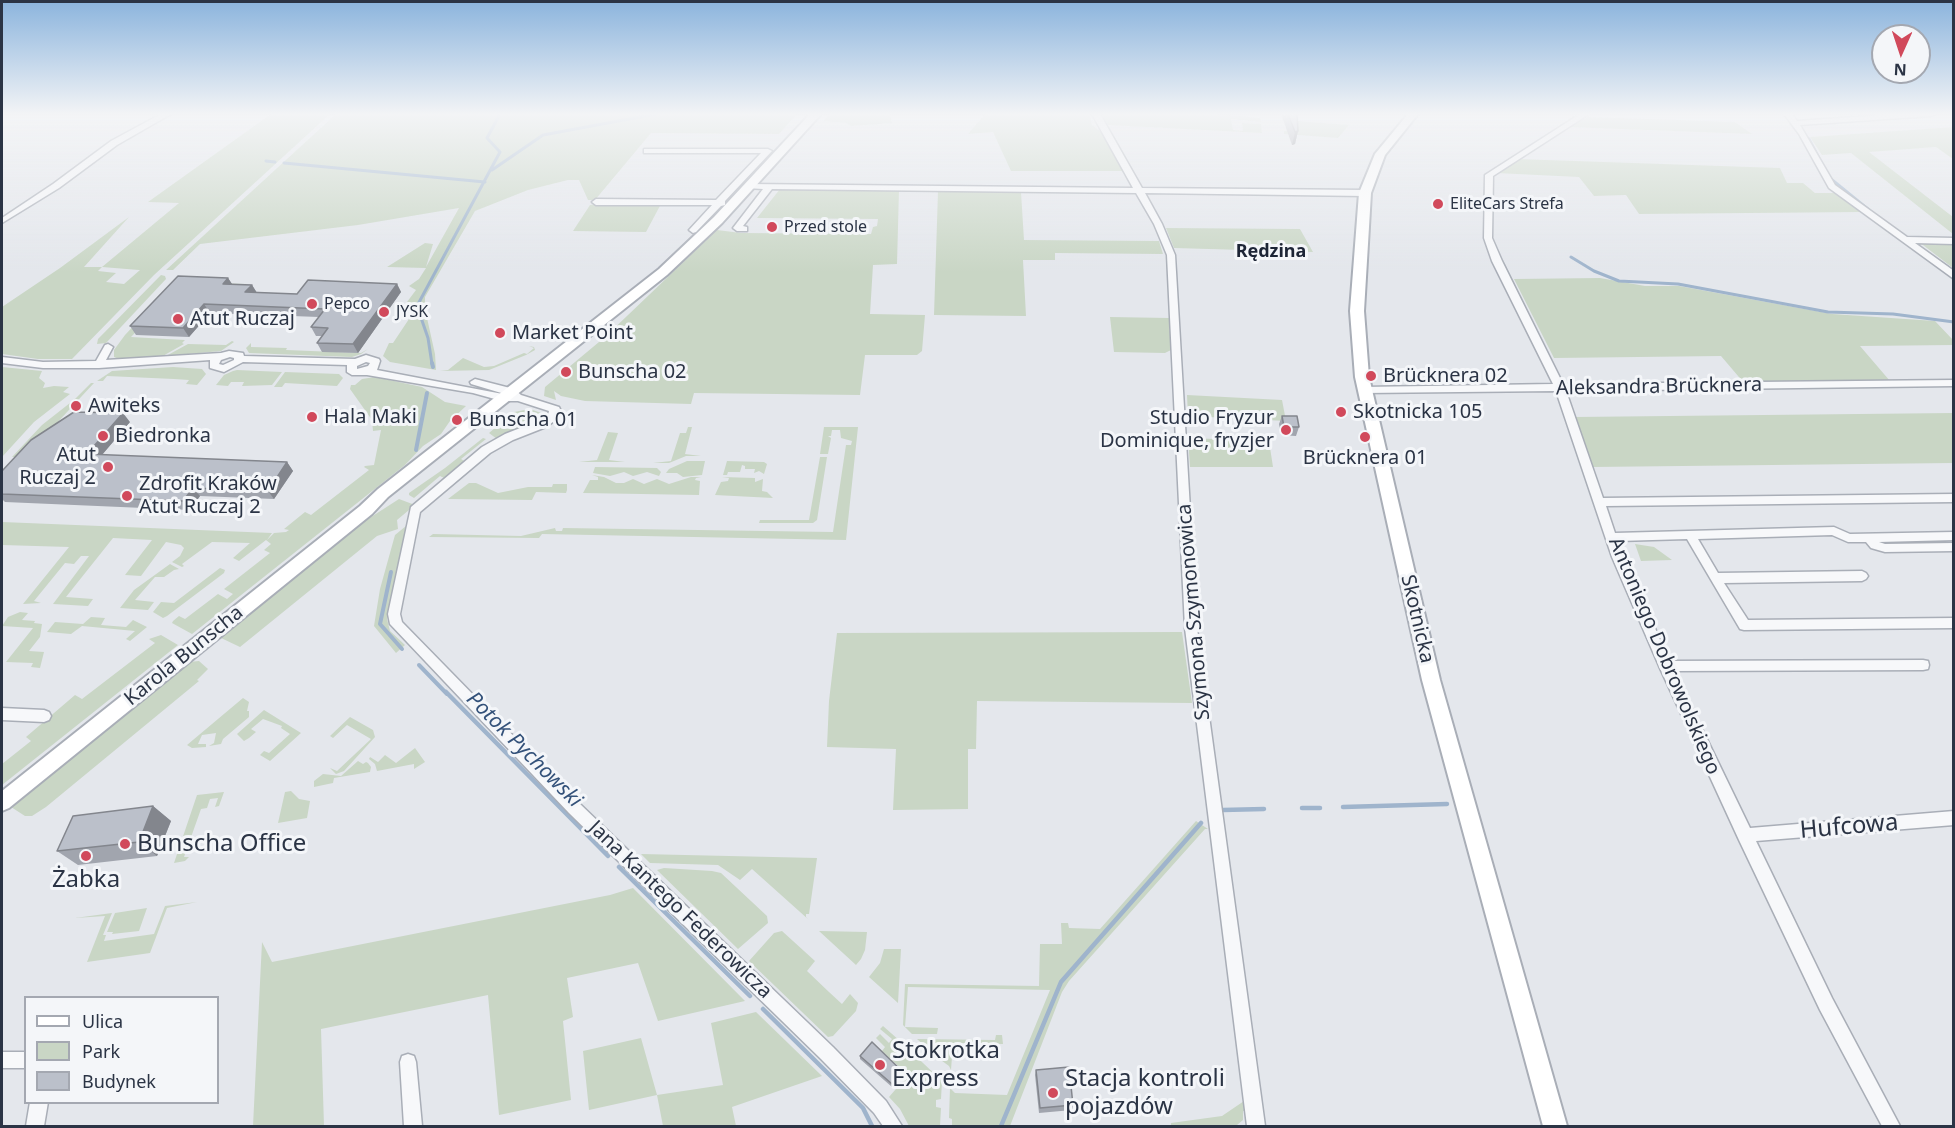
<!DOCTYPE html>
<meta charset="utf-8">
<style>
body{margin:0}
#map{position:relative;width:1955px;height:1128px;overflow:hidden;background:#e4e7ec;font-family:"Noto Sans",sans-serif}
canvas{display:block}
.frame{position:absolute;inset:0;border:3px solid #2b3445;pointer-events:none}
.legend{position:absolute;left:24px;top:996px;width:195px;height:108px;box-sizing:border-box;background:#f4f6f9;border:2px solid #a4a8b1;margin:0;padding:8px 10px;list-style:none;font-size:18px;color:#2b3445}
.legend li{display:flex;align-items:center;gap:12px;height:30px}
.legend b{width:30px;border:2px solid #a4a8b1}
.north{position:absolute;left:1871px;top:24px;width:60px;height:60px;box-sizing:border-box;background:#f4f6f9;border:2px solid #a4a8b1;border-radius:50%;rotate:183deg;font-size:16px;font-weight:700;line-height:24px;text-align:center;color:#2b3445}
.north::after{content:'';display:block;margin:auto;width:21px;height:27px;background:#d1495b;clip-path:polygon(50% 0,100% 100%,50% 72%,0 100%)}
</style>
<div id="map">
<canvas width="1955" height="1128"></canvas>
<div class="frame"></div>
<ul class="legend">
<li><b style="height:8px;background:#fff"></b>Ulica</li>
<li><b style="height:16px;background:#c9d6c5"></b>Park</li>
<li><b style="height:16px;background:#bbc0ca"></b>Budynek</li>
</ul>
<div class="north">N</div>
</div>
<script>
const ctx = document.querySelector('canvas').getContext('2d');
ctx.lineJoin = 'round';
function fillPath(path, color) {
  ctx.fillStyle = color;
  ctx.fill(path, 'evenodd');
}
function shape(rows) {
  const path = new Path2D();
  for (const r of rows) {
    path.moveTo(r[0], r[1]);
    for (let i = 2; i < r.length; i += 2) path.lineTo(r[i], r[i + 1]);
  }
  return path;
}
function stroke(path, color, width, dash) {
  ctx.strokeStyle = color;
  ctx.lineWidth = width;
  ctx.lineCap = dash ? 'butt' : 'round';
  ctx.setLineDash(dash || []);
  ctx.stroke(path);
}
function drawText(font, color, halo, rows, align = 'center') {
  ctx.font = font + ' "Noto Sans",sans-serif';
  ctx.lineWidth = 6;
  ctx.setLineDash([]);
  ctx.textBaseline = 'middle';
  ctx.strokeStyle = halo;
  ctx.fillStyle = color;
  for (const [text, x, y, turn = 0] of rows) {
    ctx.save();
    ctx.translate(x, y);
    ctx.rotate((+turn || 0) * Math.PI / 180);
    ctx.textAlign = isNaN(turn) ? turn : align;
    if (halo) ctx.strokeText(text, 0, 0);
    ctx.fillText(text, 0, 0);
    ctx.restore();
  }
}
fillPath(shape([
 [271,114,330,114,154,275,72,359,38,359,2,354,2,307,60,268,129,217,84,267,102,267,179,203,148,202],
 [102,267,139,270,140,270,124,284,106,282,116,273,98,271],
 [336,114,797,114,779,134,651,133,595,200,588,200,579,180,568,180,528,190,475,211,425,297,425,309,435,354,436,370,390,362,383,356,389,343,393,343,409,319,403,318,405,315,406,317,409,316,407,306,404,306,416,290,409,286,419,279,426,268,387,267,425,243,433,244,426,267,459,208,358,225,200,244,173,270,166,270],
 [830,114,890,114,892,123,851,126,846,123,823,121],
 [985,114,1089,114,1092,125,1105,135,1125,171,1011,171,993,132,968,134],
 [1102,114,1216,114,1260,118,1261,122,1231,119,1233,130,1243,131,1242,123,1261,124,1262,133,1108,125],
 [1588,117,1735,122,1752,134,1568,127],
 [1297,121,1298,121,1349,125,1338,138,1284,134,1284,131,1293,130],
 [1953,127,1953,159,1936,147,1869,152,1953,217,1953,234,1851,153,1822,155,1810,137],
 [1517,159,1780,168,1787,183,1803,183,1815,193,1836,193,1862,212,1639,214,1626,195,1594,196,1579,177,1496,173],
 [780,189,899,190,897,264,873,265,870,314,925,315,922,351,917,355,865,355,860,395,694,393,691,404,585,401,561,396,554,391,556,400,544,396,545,387,605,337,717,230,741,233,871,234,873,227,877,226,878,219,757,218],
 [938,191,1021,192,1024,240,1159,241,1163,254,1055,253,1055,260,1023,260,1026,316,934,315],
 [603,203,661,204,646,232,573,231,590,205],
 [1166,228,1300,229,1313,252,1174,248],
 [1919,242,1953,243,1953,268],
 [161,275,165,276,166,279,106,343,97,344,98,339],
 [1600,278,1645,286,1679,286,1832,314,1935,321,1953,340,1953,345,1860,346,1890,381,1744,383,1721,356,1554,358,1514,279],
 [187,282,247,284,182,284,131,337,185,340,182,343,184,344,161,357,119,359,114,357,114,350,125,335,172,285],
 [1110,317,1169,318,1171,350,1165,353,1114,352],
 [232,341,234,342,221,351,166,356,188,344,226,345],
 [251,343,251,347,287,348,286,350,361,353,368,349,361,354,352,357,249,353,246,348],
 [529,346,534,347,535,350,526,355,489,370,440,371,448,370,463,358,484,367,494,366,524,353,527,354,534,348],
 [2,367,42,371,39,378,45,383,43,388,54,386,69,387,63,392,70,394,34,422,2,457],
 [173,367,202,369,206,374,197,385,186,384,189,380,174,379,107,376,103,381,97,381,112,371],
 [233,371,237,370,282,372,272,385,242,386,244,382,231,382,228,386,216,385,224,375],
 [285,372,339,374,343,378,337,386,285,383,282,387,274,387],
 [375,377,422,387,445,402,466,406,450,421,441,434,423,446,405,465,192,634,172,623,173,621,179,616,185,619,218,594,227,599,233,594,224,589,270,553,264,550,271,544,266,540,239,561,233,558,250,543,212,542,182,564,184,566,182,567,172,562,180,556,184,548,181,545,166,542,141,576,125,575,152,540,113,538,66,597,93,599,88,606,53,604,89,556,81,556,74,564,65,563,34,601,41,603,23,604,69,547,2,545,2,522,272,533,267,540,274,533,286,532,289,530,284,529,305,512,311,515,369,470,364,467,365,466,374,465,381,430,373,431,372,420,350,389,351,385,355,385,362,379],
 [91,383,94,383,55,425,19,457,12,457,42,425,75,399],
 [1187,395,1282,400,1286,421,1188,416],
 [530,409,544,414,539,419,541,421,497,439,489,433,514,412],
 [1953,413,1953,463,1592,467,1575,417],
 [688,427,692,427,685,454,701,456,686,456,669,463,653,463,671,461,680,433,686,433],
 [824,427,858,427,846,540,542,534,539,538,429,537,433,534,521,536,555,528,556,531,562,531,563,528,833,532,846,445,851,445,852,441,841,438,840,430,832,430,831,436,828,436,831,438,828,454,820,454],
 [608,432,618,433,609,460,625,462,579,462,597,460],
 [483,438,486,439,461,459,466,462,446,479,440,476,414,498,409,495,409,493,445,468],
 [1188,438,1269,441,1273,467,1190,467],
 [820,457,827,457,817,520,813,523,759,523,760,520,809,520],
 [687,461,705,461,702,475,683,477,677,473,666,473,669,469],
 [727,461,764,462,767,464,764,474,759,471,754,473,755,469,745,469,745,466,742,465,740,472,728,472,727,475,723,475],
 [595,467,657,468,661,472,659,476,647,472,633,476,624,472,610,476,593,473],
 [592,475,604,477,616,483,624,483,633,479,644,484,657,479,669,484,691,477,701,477,696,478,695,480,700,481,699,495,583,493,590,480,598,480,598,477],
 [722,477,755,478,755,482,763,479,762,491,767,492,773,498,715,495,721,482,728,481,729,478],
 [469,483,476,483,498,493,528,487,552,487,553,484,567,484,567,490,566,493,536,492,532,500,448,499],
 [399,499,415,505,397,520,398,529,377,536,240,647,219,637,354,528],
 [406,526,408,526,387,619,390,631,405,645,396,653,374,626,380,589,395,535],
 [1635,544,1654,547,1672,560,1641,561],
 [170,564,179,569,174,570,164,577,155,577,135,600,154,602,148,610,120,608,134,590],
 [220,568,225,570,224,573,167,616,163,618,153,612,161,602,174,603],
 [20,612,28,613,22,620,35,621,34,623,42,624,40,637,29,651,44,652,40,668,31,667,33,663,6,662,33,628,2,626,8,617],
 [91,617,105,618,101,625,126,627,133,620,147,627,130,641,126,639,135,631,82,626,71,634,47,632,55,622,83,624],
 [1182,632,1192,703,977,701,976,749,968,749,968,809,893,810,896,749,827,747,829,701,837,633],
 [161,635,178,645,2,785,2,764,31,741,26,737,75,695,82,699,155,643,149,639],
 [199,661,208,669,197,680,199,681,46,807,32,816,25,816,11,807,189,662],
 [243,698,249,702,247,711,249,711,249,717,223,739,221,744,209,746,214,743,216,733,202,735,198,744,206,744,206,747,192,748,187,745],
 [264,710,301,733,270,761,260,755,264,751,269,753,290,734,281,728,282,726,263,719,251,729,256,732,249,738,244,741,237,734],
 [350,717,373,730,375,737,344,771,336,774,330,768,337,771,371,739,347,725,333,738,330,736],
 [415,748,425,762,414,769,414,764,377,771,375,764,369,759,370,757,378,762,385,755,396,763],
 [358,761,363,764,366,762,368,763,371,767,370,772,334,778,333,783,314,787,314,781,323,774,341,776],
 [291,791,299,799,310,801,307,818,278,823,285,792],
 [224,792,219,806,215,807,218,798,210,799,207,808,201,809,184,857,189,857,185,861,174,863,197,795],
 [1196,821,1208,829,1205,829,1069,981,1062,992,1010,1126,952,1126,952,1119,949,1118,950,1088,955,1093,1007,1095,1050,990,908,987,905,1027,938,1028,937,1034,912,1034,903,1025,905,984,1039,986,1040,944,1062,944,1061,923,1068,923,1069,928,1100,929],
 [641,854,817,858,809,914,806,914,806,917,809,920,752,869,740,880,718,865,650,863],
 [664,868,712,871,721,873,767,916,768,923,738,949,657,870],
 [633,888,745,1001,658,1021,638,963,567,978,573,1017,563,1021,571,1100,499,1115,488,995,321,1029,324,1126,253,1126,262,942,272,962,610,895],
 [197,902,167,908,150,953,87,962,105,916,75,918,112,913,103,935,106,935,104,941,154,934,165,906],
 [147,908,139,931,112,934,113,932,107,932,115,913],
 [782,931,815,961,807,971,829,992,842,1004,850,994,858,1003,856,1011,833,1036,828,1037,749,961,774,933],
 [819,931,867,932,865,950,861,959,856,965],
 [884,949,901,949,898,1003,869,977,880,963],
 [756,1012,822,1076,732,1107,736,1126,663,1126,657,1095,589,1110,583,1051,641,1038,657,1095,723,1085,711,1023],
 [883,1026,900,1041,899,1044,903,1044,942,1081,941,1099,936,1100,936,1107,941,1108,940,1126,909,1126,900,1109,889,1097,908,1075,882,1051,885,1047,876,1038,880,1034,889,1043,892,1039,880,1029],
 [996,1035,1002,1035,1003,1044,953,1043,951,1070,949,1066,938,1058,944,1051,933,1041,927,1048,917,1039,995,1040],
 [1244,1101,1246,1111,1243,1111,1243,1120,1237,1125,1171,1126,1171,1123,1222,1116]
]), '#c9d6c5');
stroke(shape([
 [1809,139,1821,162],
 [266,161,275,162],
 [284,163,485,182],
 [492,170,543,135,656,114],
 [1831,179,1869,210],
 [1571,257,1594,271,1619,281,1678,284,1828,312,1893,314,1954,322],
 [432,364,428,338,417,306,500,152,487,138,500,114]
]), '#9fb4cc', 3);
stroke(shape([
 [432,363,433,367],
 [416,450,427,393],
 [391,572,380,624,402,649],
 [419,665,447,694]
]), '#9fb4cc', 4);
stroke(shape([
 [446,692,608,856],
 [1343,807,1447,804],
 [1302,808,1320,808],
 [1223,810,1264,809],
 [619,867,750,996],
 [763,1009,863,1108,872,1126],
 [1001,1126,1061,982,1201,823]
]), '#9fb4cc', 4.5);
const street = shape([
 [161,114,171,114,117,145,59,188,2,223,2,218,53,184,111,141,161,114],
 [1092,114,1100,114,1142,188,1365,190,1369,193,1365,196,1145,193,1162,224,1175,255,1197,628,1265,1126,1247,1126,1185,628,1167,255,1154,224,1136,193,772,189,743,226,747,227,747,231,737,231,733,228,763,189,746,188,746,184,749,184,1133,188,1092,114],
 [1580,114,1589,114,1493,176,1492,238,1502,261,1563,384,1954,380,1954,386,1566,391,1603,498,1954,494,1954,502,1606,506,1615,533,1834,527,1850,534,1954,532,1954,540,1879,542,1885,544,1954,543,1954,551,1885,552,1871,548,1866,542,1848,542,1832,535,1698,539,1718,573,1862,571,1866,573,1868,576,1866,579,1862,581,1724,583,1748,620,1954,618,1954,628,1744,630,1740,629,1687,539,1618,541,1669,661,1923,660,1928,661,1929,665,1928,669,1923,670,1674,671,1750,828,1954,811,1954,825,1756,841,1832,998,1900,1126,1882,1126,1820,1010,1739,840,1659,666,1612,557,1556,391,1364,393,1359,390,1364,387,1553,384,1492,261,1484,238,1485,175,1580,114],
 [1784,114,1792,114,1797,121,1898,114,1935,114,1931,116,1800,125,1835,185,1907,237,1954,238,1954,244,1915,243,1954,271,1954,279,1829,188,1799,134,1784,114],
 [644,149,768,149,772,151,725,201,725,205,721,206,696,232,693,233,689,230,712,205,596,205,592,202,596,199,716,200,761,153,644,153,644,149],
 [108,344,113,347,106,360,221,353,229,351,243,353,244,356,355,359,366,355,379,359,380,361,377,370,508,395,471,384,470,382,475,379,514,389,521,395,559,407,560,409,557,419,546,427,513,440,490,453,420,512,400,614,402,622,579,803,833,1047,886,1101,902,1126,883,1126,874,1113,821,1059,569,813,390,624,388,614,411,507,482,447,505,434,538,421,548,415,549,411,518,401,502,401,473,393,367,375,352,375,347,372,347,365,243,362,224,372,210,368,210,360,99,368,43,368,2,363,2,357,43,362,96,361,105,345,108,344],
 [230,357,234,358,234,360,223,365,219,364,221,360,230,357],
 [366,362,370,363,368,366,357,369,357,366,366,362],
 [2,708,44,710,49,712,51,716,49,720,44,722,2,720,2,708],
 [2,1052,26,1052,26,1068,2,1068,2,1052],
 [408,1054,414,1056,416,1062,422,1126,404,1126,400,1062,402,1056,408,1054],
 [30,1102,48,1102,44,1126,26,1126,30,1102]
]);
const secondary = shape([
 [810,114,821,114,722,223,667,275,388,497,372,514,9,808,2,811,2,791,360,506,378,489,659,269,714,217,810,114],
 [1408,114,1418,114,1385,155,1371,193,1364,311,1369,377,1440,680,1567,1126,1543,1126,1422,680,1355,377,1350,311,1359,193,1375,154,1408,114]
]);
stroke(street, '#a9aeb7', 3);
stroke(secondary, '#a9aeb7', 4);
fillPath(street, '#f7f8fa');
fillPath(secondary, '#fff');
fillPath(shape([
 [1281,114,1302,114,1297,116,1298,131,1295,144,1292,145],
 [228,278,232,284,252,285,257,293,297,294,397,284,401,292,358,353,322,352,317,343,322,336,316,336,311,327,319,317,210,313,189,337,136,335,130,326],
 [1282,416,1299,427,1296,436,1281,435,1279,424],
 [130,422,102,455,287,462,293,471,274,499,200,496,190,510,5,502,2,499,2,471],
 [153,806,171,821,157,856,78,865,57,851],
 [860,1056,903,1072,903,1074,892,1087,860,1059],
 [1036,1070,1073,1105,1072,1110,1039,1113,1035,1075]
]), '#a1a5ae');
fillPath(shape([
 [1298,131,1295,144,1292,145,1295,132],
 [228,278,234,287,223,284],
 [397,284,401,292,358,353,353,344],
 [252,285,257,293,245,292],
 [204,304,210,313,189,337,183,328],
 [123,413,130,422,95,463,87,454],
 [287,462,293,471,274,499,268,491],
 [193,488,200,496,190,510,183,501],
 [153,806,171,821,157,856,139,842],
 [903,1072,903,1074,892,1087,892,1084]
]), '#83868d');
const building = shape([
 [1288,114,1297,114,1298,131,1295,132,1288,114],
 [178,276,228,278,223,284,252,285,245,292,297,294,308,280,397,284,353,344,317,343,328,328,311,327,325,309,204,304,183,328,130,326,178,276],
 [74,412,123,413,87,454,287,462,268,491,193,488,183,501,2,494,2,471,31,440,74,412],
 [1282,416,1297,416,1299,427,1284,427,1282,416],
 [153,806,139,842,57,851,73,816,153,806],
 [872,1042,903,1072,892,1084,860,1056,872,1042],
 [1069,1067,1073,1105,1040,1108,1036,1070,1069,1067]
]);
fillPath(building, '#bbc0ca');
stroke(building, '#83868d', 1.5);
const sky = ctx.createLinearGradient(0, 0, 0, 272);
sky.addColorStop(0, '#8bb4dd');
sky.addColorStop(0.42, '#f3f4f6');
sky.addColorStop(1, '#f3f4f600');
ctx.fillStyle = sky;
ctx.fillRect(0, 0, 1955, 272);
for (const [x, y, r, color] of [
 [1438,204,6,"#d1495b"],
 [772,227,6,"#d1495b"],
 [312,304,6,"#d1495b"],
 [384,312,6,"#d1495b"],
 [178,319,6,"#d1495b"],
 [500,333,6,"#d1495b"],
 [566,372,6,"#d1495b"],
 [1371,376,6,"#d1495b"],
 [76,406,6,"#d1495b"],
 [1341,412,6,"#d1495b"],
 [312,417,6,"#d1495b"],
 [457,420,6,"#d1495b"],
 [1286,430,6,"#d1495b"],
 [103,436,6,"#d1495b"],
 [1365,437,6,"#d1495b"],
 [108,467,6,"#d1495b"],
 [127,496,6,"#d1495b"],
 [125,844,6,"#d1495b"],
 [86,856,6,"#d1495b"],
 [880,1065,6,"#d1495b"],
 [1053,1093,6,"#d1495b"]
]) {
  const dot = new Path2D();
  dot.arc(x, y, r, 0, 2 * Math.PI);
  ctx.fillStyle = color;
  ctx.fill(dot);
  stroke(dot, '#f4f6f9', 2);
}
drawText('16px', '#2b3445', '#f4f6f9', [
 ["EliteCars Strefa",1450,204],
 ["Przed stole",784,227],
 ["Pepco",324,304],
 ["JYSK",396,312]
], 'left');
drawText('bold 18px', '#1d2536', '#f4f6f9', [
 ["Rędzina",1271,252]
]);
drawText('20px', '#2b3445', '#f4f6f9', [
 ["Atut Ruczaj",190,319],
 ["Market Point",512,333],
 ["Bunscha 02",578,372],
 ["Brücknera 02",1383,376],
 ["Awiteks",88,406],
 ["Skotnicka 105",1353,412],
 ["Hala Maki",324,417],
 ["Studio Fryzur",1274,418,"right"],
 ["Dominique, fryzjer",1274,441,"right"],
 ["Bunscha 01",469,420],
 ["Biedronka",115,436],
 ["Atut",96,455,"right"],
 ["Ruczaj 2",96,478,"right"],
 ["Brücknera 01",1365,458,"center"],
 ["Zdrofit Kraków",139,484],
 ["Atut Ruczaj 2",139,507]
], 'left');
drawText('20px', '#2b3445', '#f4f6f9', [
 ["Aleksandra Brücknera",1659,387,-1],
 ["Szymona Szymonowica",1194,612,-95],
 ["Skotnicka",1417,619,77],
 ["Karola Bunscha",184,656,-39],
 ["Antoniego Dobrowolskiego",1664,656,67],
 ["Jana Kantego Federowicza",680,910,44]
]);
drawText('italic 21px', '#34527a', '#f4f6f9', [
 ["Potok Pychowski",524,750,45]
]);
drawText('24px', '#2b3445', '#f4f6f9', [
 ["Hufcowa",1849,827,-5]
]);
drawText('24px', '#2b3445', '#f4f6f9', [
 ["Bunscha Office",137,844],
 ["Żabka",86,880,"center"],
 ["Stokrotka",892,1051],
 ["Express",892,1079],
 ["Stacja kontroli",1065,1079],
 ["pojazdów",1065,1107]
], 'left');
</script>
